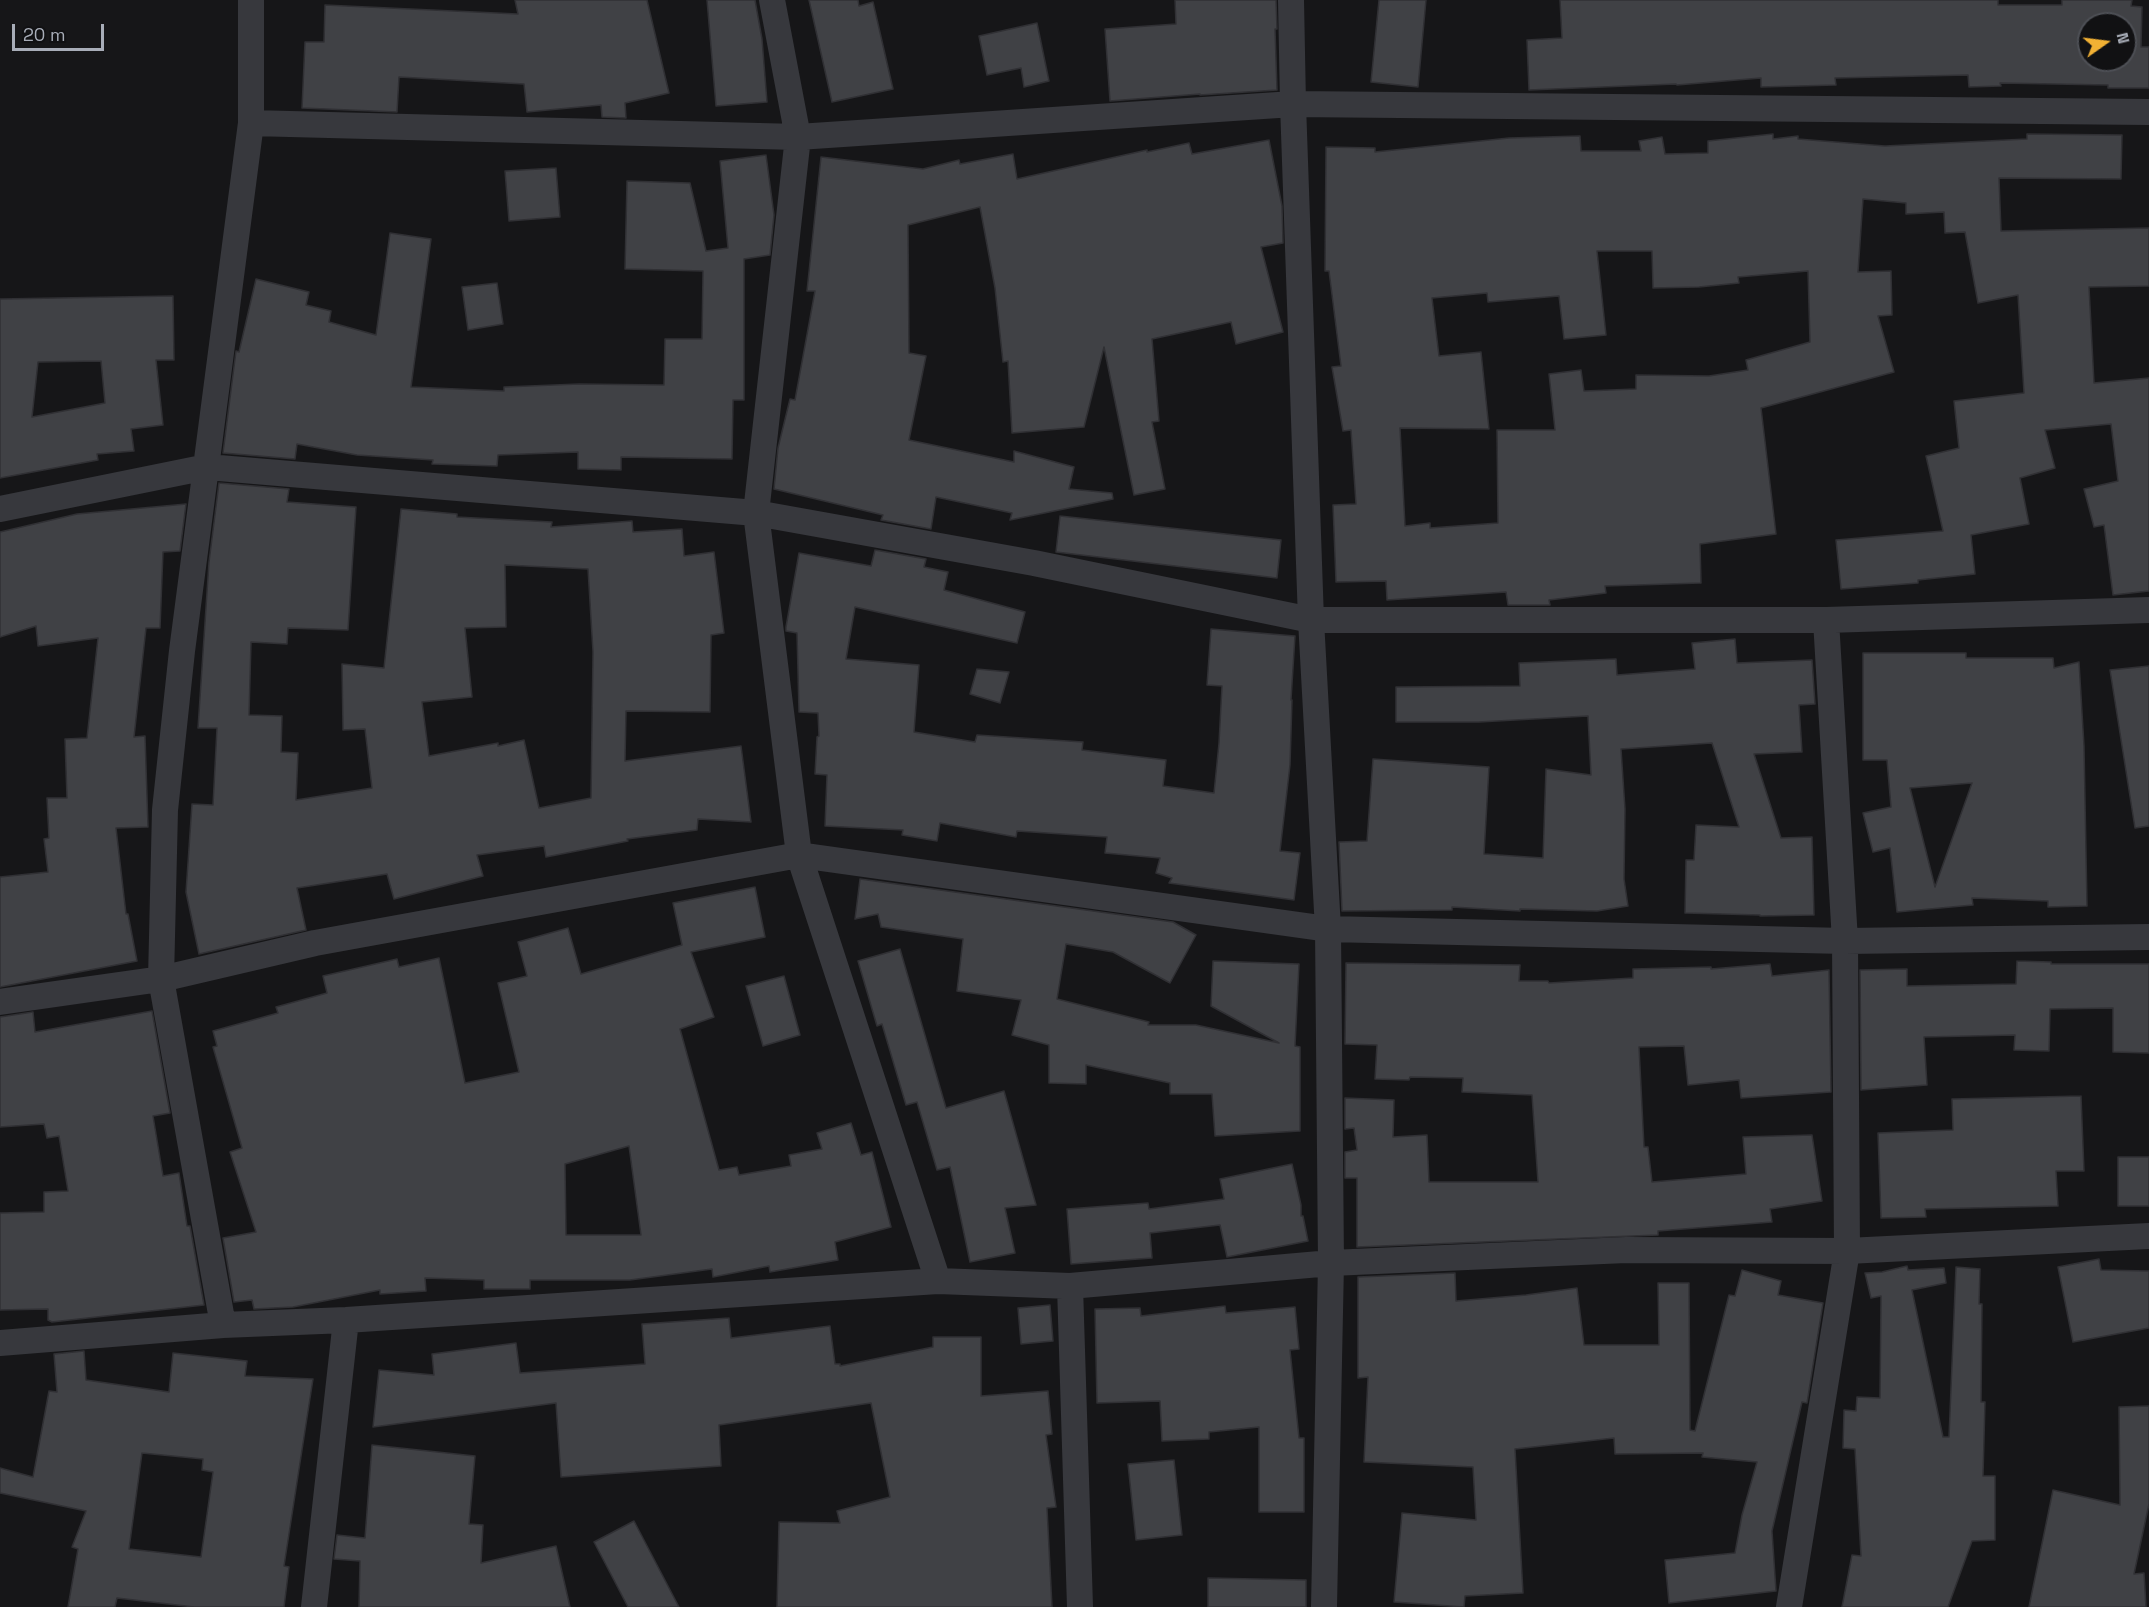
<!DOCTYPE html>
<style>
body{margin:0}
#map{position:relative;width:2149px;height:1607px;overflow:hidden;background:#161618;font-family:"Space Grotesk",sans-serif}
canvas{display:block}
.north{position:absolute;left:2077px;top:12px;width:60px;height:60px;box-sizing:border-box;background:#111113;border:2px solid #4d4f55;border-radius:50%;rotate:76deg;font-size:16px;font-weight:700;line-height:24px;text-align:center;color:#a8adb8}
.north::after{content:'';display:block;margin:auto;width:21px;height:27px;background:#f2b134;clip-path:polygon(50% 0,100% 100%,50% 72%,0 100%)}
.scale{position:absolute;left:12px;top:24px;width:92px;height:27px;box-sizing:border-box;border:3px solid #a8adb8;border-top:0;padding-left:8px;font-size:18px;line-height:21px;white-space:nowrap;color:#a8adb8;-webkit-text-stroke:4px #111113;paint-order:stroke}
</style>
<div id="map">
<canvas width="2149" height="1607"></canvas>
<div class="north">N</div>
<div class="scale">20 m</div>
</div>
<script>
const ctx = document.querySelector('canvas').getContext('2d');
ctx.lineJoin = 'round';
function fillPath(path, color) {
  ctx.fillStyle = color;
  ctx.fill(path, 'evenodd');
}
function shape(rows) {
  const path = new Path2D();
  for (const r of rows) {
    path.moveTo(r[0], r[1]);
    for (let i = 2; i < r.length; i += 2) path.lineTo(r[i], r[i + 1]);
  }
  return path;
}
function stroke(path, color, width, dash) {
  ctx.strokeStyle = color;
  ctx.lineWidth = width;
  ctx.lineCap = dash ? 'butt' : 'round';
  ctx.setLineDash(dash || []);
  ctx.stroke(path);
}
const building = shape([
 [515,0,647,0,669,93,625,103,626,118,602,117,601,105,527,112,524,84,399,77,397,112,302,108,305,42,324,42,325,5,518,14,515,0],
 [707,0,755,0,762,39,767,102,716,106,707,0],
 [809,0,858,0,859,6,873,2,893,89,832,102,809,0],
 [1175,0,1276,0,1277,29,1275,29,1277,90,1200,95,1200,94,1110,101,1105,29,1176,24,1175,0],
 [1379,0,1426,0,1418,87,1371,82,1379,0],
 [1560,0,1998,0,1998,5,2062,5,2062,0,2132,0,2131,6,2142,7,2141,47,2149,47,2149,88,2108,88,2108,85,2000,83,2001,86,1969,87,1968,75,1835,78,1836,85,1761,87,1761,78,1677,85,1676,84,1529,90,1527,40,1562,38,1560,0],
 [2089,24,2125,24,2125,60,2089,60,2089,24],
 [1037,23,1049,81,1024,87,1021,68,987,75,979,36,1037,23],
 [1773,134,1773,139,1798,136,1798,139,1885,146,2027,139,2027,134,2122,135,2121,179,1999,178,2001,231,2149,228,2149,286,2089,287,2094,383,2149,378,2149,591,2113,595,2104,525,2094,527,2084,489,2118,481,2111,424,2045,430,2055,468,2020,478,2029,524,1971,535,1975,574,1918,580,1918,583,1841,589,1836,540,1943,531,1926,456,1959,448,1954,401,2024,393,2018,295,1978,303,1965,232,1945,233,1944,212,1906,214,1906,203,1863,199,1858,272,1891,271,1892,315,1878,316,1894,372,1761,408,1776,534,1700,544,1701,583,1605,586,1606,593,1549,600,1550,605,1508,605,1506,592,1387,600,1386,581,1336,582,1333,505,1356,504,1351,430,1343,431,1332,367,1341,366,1329,271,1325,271,1326,147,1375,148,1375,152,1509,138,1580,136,1581,151,1641,151,1639,141,1662,137,1665,154,1708,153,1708,141,1773,134],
 [1597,251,1652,251,1653,288,1699,287,1739,283,1738,277,1808,271,1810,342,1746,360,1748,370,1709,376,1636,375,1636,389,1584,391,1581,370,1549,374,1555,430,1497,430,1498,523,1430,528,1430,523,1405,526,1400,428,1489,429,1481,352,1439,356,1432,298,1487,293,1488,302,1559,296,1564,339,1606,335,1597,251],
 [1269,140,1282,206,1283,243,1261,247,1283,332,1236,344,1231,322,1152,339,1159,421,1152,422,1165,489,1134,495,1104,347,1084,427,1012,433,1008,361,1003,362,995,288,980,207,908,225,909,353,926,356,909,440,1014,462,1014,451,1074,467,1069,489,1112,493,1113,499,1010,520,1012,513,936,497,931,529,881,520,883,515,774,489,778,448,790,399,795,400,815,291,807,291,821,157,923,169,959,160,960,164,1013,154,1017,179,1147,150,1147,152,1189,143,1192,154,1269,140],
 [766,155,774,215,770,255,744,259,744,400,733,400,732,459,621,457,621,470,578,469,578,452,498,455,497,466,432,464,433,460,357,455,297,444,295,459,223,453,236,351,239,352,256,279,309,292,306,305,331,311,329,322,376,335,390,233,431,239,411,387,504,391,504,387,579,384,664,385,665,339,702,339,703,271,625,269,627,181,690,183,706,251,728,248,720,161,766,155],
 [556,168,560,217,509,221,505,171,556,168],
 [497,283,503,324,468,330,462,287,497,283],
 [173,296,174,360,156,360,163,425,131,429,134,451,97,454,98,460,0,478,0,299,173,296],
 [101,361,105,403,32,417,38,362,101,361],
 [219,483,289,489,287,502,356,507,348,630,288,628,287,644,251,642,249,715,282,716,281,752,298,753,296,800,372,788,365,729,343,730,342,664,384,668,401,509,457,514,457,517,552,522,551,527,632,521,633,532,682,529,684,556,714,552,724,633,711,635,710,712,626,711,625,761,741,746,751,822,698,819,697,830,627,839,628,841,546,857,544,846,477,855,483,876,394,899,387,874,297,888,306,930,199,954,186,892,192,804,213,805,217,728,198,728,209,562,219,483],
 [505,565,588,569,593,652,591,798,539,808,524,740,498,746,498,743,429,756,422,702,472,697,465,628,506,627,505,565],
 [186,504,180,551,163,552,160,628,146,628,134,737,145,736,148,827,116,828,126,914,128,914,137,961,0,987,0,877,48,872,44,839,49,838,47,798,67,798,65,739,87,738,98,638,38,646,36,626,0,637,0,532,77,514,186,504],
 [1060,516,1281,540,1277,578,1056,552,1060,516],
 [875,550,926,559,924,567,948,572,944,590,1025,612,1017,643,855,607,846,659,919,665,914,732,975,742,977,735,1083,742,1082,750,1166,760,1163,786,1214,793,1219,743,1222,686,1207,685,1211,629,1295,636,1291,700,1292,700,1290,765,1280,851,1300,853,1294,900,1169,883,1172,878,1156,873,1160,858,1105,853,1107,837,1017,831,1016,837,940,823,937,841,902,835,903,830,825,826,827,775,815,774,817,737,819,736,818,713,799,712,797,633,786,631,786,627,799,553,871,566,875,550],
 [1735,639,1737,663,1812,660,1815,704,1799,705,1802,752,1754,754,1781,838,1812,837,1814,915,1760,916,1760,915,1685,913,1686,860,1694,860,1696,825,1739,827,1712,743,1621,749,1625,809,1624,879,1628,906,1597,911,1520,909,1520,911,1452,907,1452,910,1342,911,1339,842,1367,841,1373,759,1489,767,1484,854,1543,858,1546,769,1591,775,1588,716,1479,722,1396,722,1396,687,1520,686,1519,663,1616,659,1617,675,1695,669,1692,643,1735,639],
 [1863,653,1966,653,1966,658,2053,658,2054,668,2079,662,2084,746,2087,906,2048,907,2048,901,1972,898,1973,905,1897,912,1890,848,1873,852,1863,813,1891,807,1887,760,1863,760,1863,653],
 [1972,783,1935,887,1910,788,1972,783],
 [2149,666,2149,826,2135,828,2110,670,2149,666],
 [977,669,1009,672,1000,703,970,694,977,669],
 [860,879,1173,922,1196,935,1170,983,1113,952,1066,944,1057,999,1149,1022,1148,1025,1196,1025,1279,1043,1211,1006,1213,961,1299,964,1295,1046,1300,1047,1300,1131,1215,1136,1212,1094,1170,1094,1170,1083,1086,1065,1086,1084,1049,1083,1049,1045,1012,1035,1021,1000,957,991,963,939,881,927,878,914,855,919,860,879],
 [755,887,765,937,691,952,714,1017,680,1029,719,1170,737,1167,739,1175,791,1166,789,1155,822,1149,817,1133,851,1123,861,1155,872,1152,891,1227,835,1242,838,1260,770,1272,769,1266,713,1277,712,1269,630,1280,530,1280,530,1289,484,1289,484,1280,425,1278,426,1291,380,1294,380,1290,293,1307,254,1309,252,1300,234,1302,223,1238,256,1232,230,1152,242,1148,213,1047,217,1046,213,1031,278,1013,276,1007,327,993,323,976,397,959,399,967,439,958,465,1083,519,1072,498,983,527,976,518,942,568,928,581,974,682,945,673,903,755,887],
 [629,1146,641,1235,566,1235,565,1164,629,1146],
 [900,949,946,1108,1004,1091,1036,1205,1005,1208,1015,1253,970,1262,950,1167,937,1170,917,1102,906,1105,882,1024,877,1026,858,961,900,949],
 [2017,961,2051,962,2051,964,2149,964,2149,1053,2113,1052,2113,1008,2050,1009,2049,1051,2014,1050,2015,1035,1924,1037,1927,1085,1861,1090,1860,970,1907,969,1907,986,2016,984,2017,961],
 [1346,963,1520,965,1519,981,1548,981,1549,983,1633,978,1633,969,1711,967,1711,969,1770,964,1772,976,1829,970,1831,1092,1741,1098,1739,1080,1688,1085,1684,1046,1639,1047,1644,1147,1648,1147,1652,1182,1746,1174,1743,1137,1812,1135,1822,1201,1770,1209,1772,1222,1658,1231,1658,1235,1357,1247,1357,1178,1345,1178,1345,1152,1357,1150,1354,1128,1345,1129,1345,1098,1394,1100,1393,1137,1427,1135,1429,1182,1538,1182,1532,1095,1462,1092,1463,1078,1410,1077,1409,1080,1375,1079,1377,1045,1345,1044,1346,963],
 [784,976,800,1035,763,1046,746,986,784,976],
 [152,1011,170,1113,153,1116,163,1176,179,1173,187,1226,190,1226,204,1305,52,1322,48,1320,48,1309,0,1310,0,1213,44,1212,44,1192,68,1191,59,1136,47,1138,44,1124,0,1127,0,1017,33,1012,35,1032,152,1011],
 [2081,1096,2084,1171,2056,1171,2058,1206,1925,1209,1926,1217,1881,1218,1878,1133,1953,1130,1952,1099,2081,1096],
 [2118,1157,2149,1157,2149,1206,2118,1206,2118,1157],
 [1292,1164,1301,1205,1301,1216,1303,1216,1308,1241,1227,1257,1220,1225,1150,1233,1152,1258,1071,1264,1067,1209,1148,1203,1149,1209,1224,1199,1220,1179,1292,1164],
 [2099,1259,2101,1270,2149,1271,2149,1328,2073,1342,2058,1267,2099,1259],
 [1907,1266,1908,1270,1944,1268,1946,1283,1912,1290,1943,1437,1949,1437,1956,1267,1980,1269,1979,1304,1982,1304,1981,1402,1985,1402,1983,1476,1995,1476,1995,1540,1972,1541,1948,1607,1842,1607,1852,1555,1861,1556,1855,1449,1843,1448,1844,1410,1856,1411,1857,1397,1880,1398,1881,1296,1871,1298,1865,1273,1882,1272,1907,1266],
 [1742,1270,1781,1281,1778,1295,1823,1303,1807,1403,1802,1402,1772,1531,1776,1591,1669,1603,1665,1560,1735,1553,1742,1515,1757,1462,1702,1457,1703,1453,1615,1454,1614,1438,1515,1449,1523,1593,1465,1596,1464,1607,1394,1602,1402,1513,1476,1520,1473,1467,1364,1462,1368,1377,1358,1378,1358,1277,1455,1273,1456,1301,1526,1295,1577,1288,1584,1345,1659,1345,1658,1283,1689,1283,1690,1430,1695,1431,1729,1295,1735,1296,1742,1270],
 [1050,1305,1053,1341,1021,1344,1018,1308,1050,1305],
 [1225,1306,1226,1313,1295,1307,1299,1349,1290,1350,1299,1438,1304,1438,1304,1512,1259,1512,1259,1427,1209,1432,1209,1439,1162,1441,1160,1401,1097,1403,1095,1309,1140,1308,1141,1316,1225,1306],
 [729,1318,731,1338,830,1326,835,1364,840,1364,840,1366,933,1347,933,1337,981,1337,981,1396,1048,1391,1052,1434,1046,1435,1056,1507,1047,1508,1052,1607,777,1607,779,1522,840,1523,837,1511,890,1497,871,1403,719,1425,721,1466,561,1477,556,1403,373,1427,379,1370,434,1375,432,1354,516,1343,520,1373,645,1364,642,1324,729,1318],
 [84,1351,86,1380,169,1392,173,1353,247,1361,245,1376,313,1379,284,1566,289,1567,284,1607,194,1607,117,1598,115,1607,68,1607,78,1549,72,1547,86,1511,0,1493,0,1468,33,1477,49,1391,57,1392,54,1354,84,1351],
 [142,1453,203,1459,202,1470,213,1472,201,1557,129,1549,142,1453],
 [2149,1406,2149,1504,2134,1574,2144,1573,2146,1607,2029,1607,2053,1490,2120,1505,2119,1407,2149,1406],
 [372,1445,475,1456,469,1524,483,1525,481,1563,556,1546,570,1607,359,1607,360,1561,334,1559,337,1535,365,1538,372,1445],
 [1174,1460,1182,1535,1136,1540,1128,1464,1174,1460],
 [634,1521,679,1607,628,1607,594,1542,634,1521],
 [1208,1578,1306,1580,1306,1607,1208,1607,1208,1578]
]);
fillPath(building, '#404145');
stroke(building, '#303034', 1.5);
stroke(shape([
 [772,0,798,137,756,513,799,855,938,1281],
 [1291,0,1293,104,1311,620,1328,929,1331,1263,1324,1607],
 [251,123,798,137,1293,104,2149,112],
 [0,509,207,467,756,513,1034,563,1311,620,1826,620,2149,610],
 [0,1002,161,979,315,943,799,855,1328,929,1845,941,2149,937],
 [1070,1286,1080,1607],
 [223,1325,161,979,165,810,182,651,251,123,251,0],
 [0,1343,223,1325,346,1320,938,1281,1070,1286,1331,1263,1626,1250,1847,1251,2149,1236],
 [314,1607,346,1320],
 [1789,1607,1847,1251,1845,941,1826,620]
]), '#37383d', 26);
</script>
